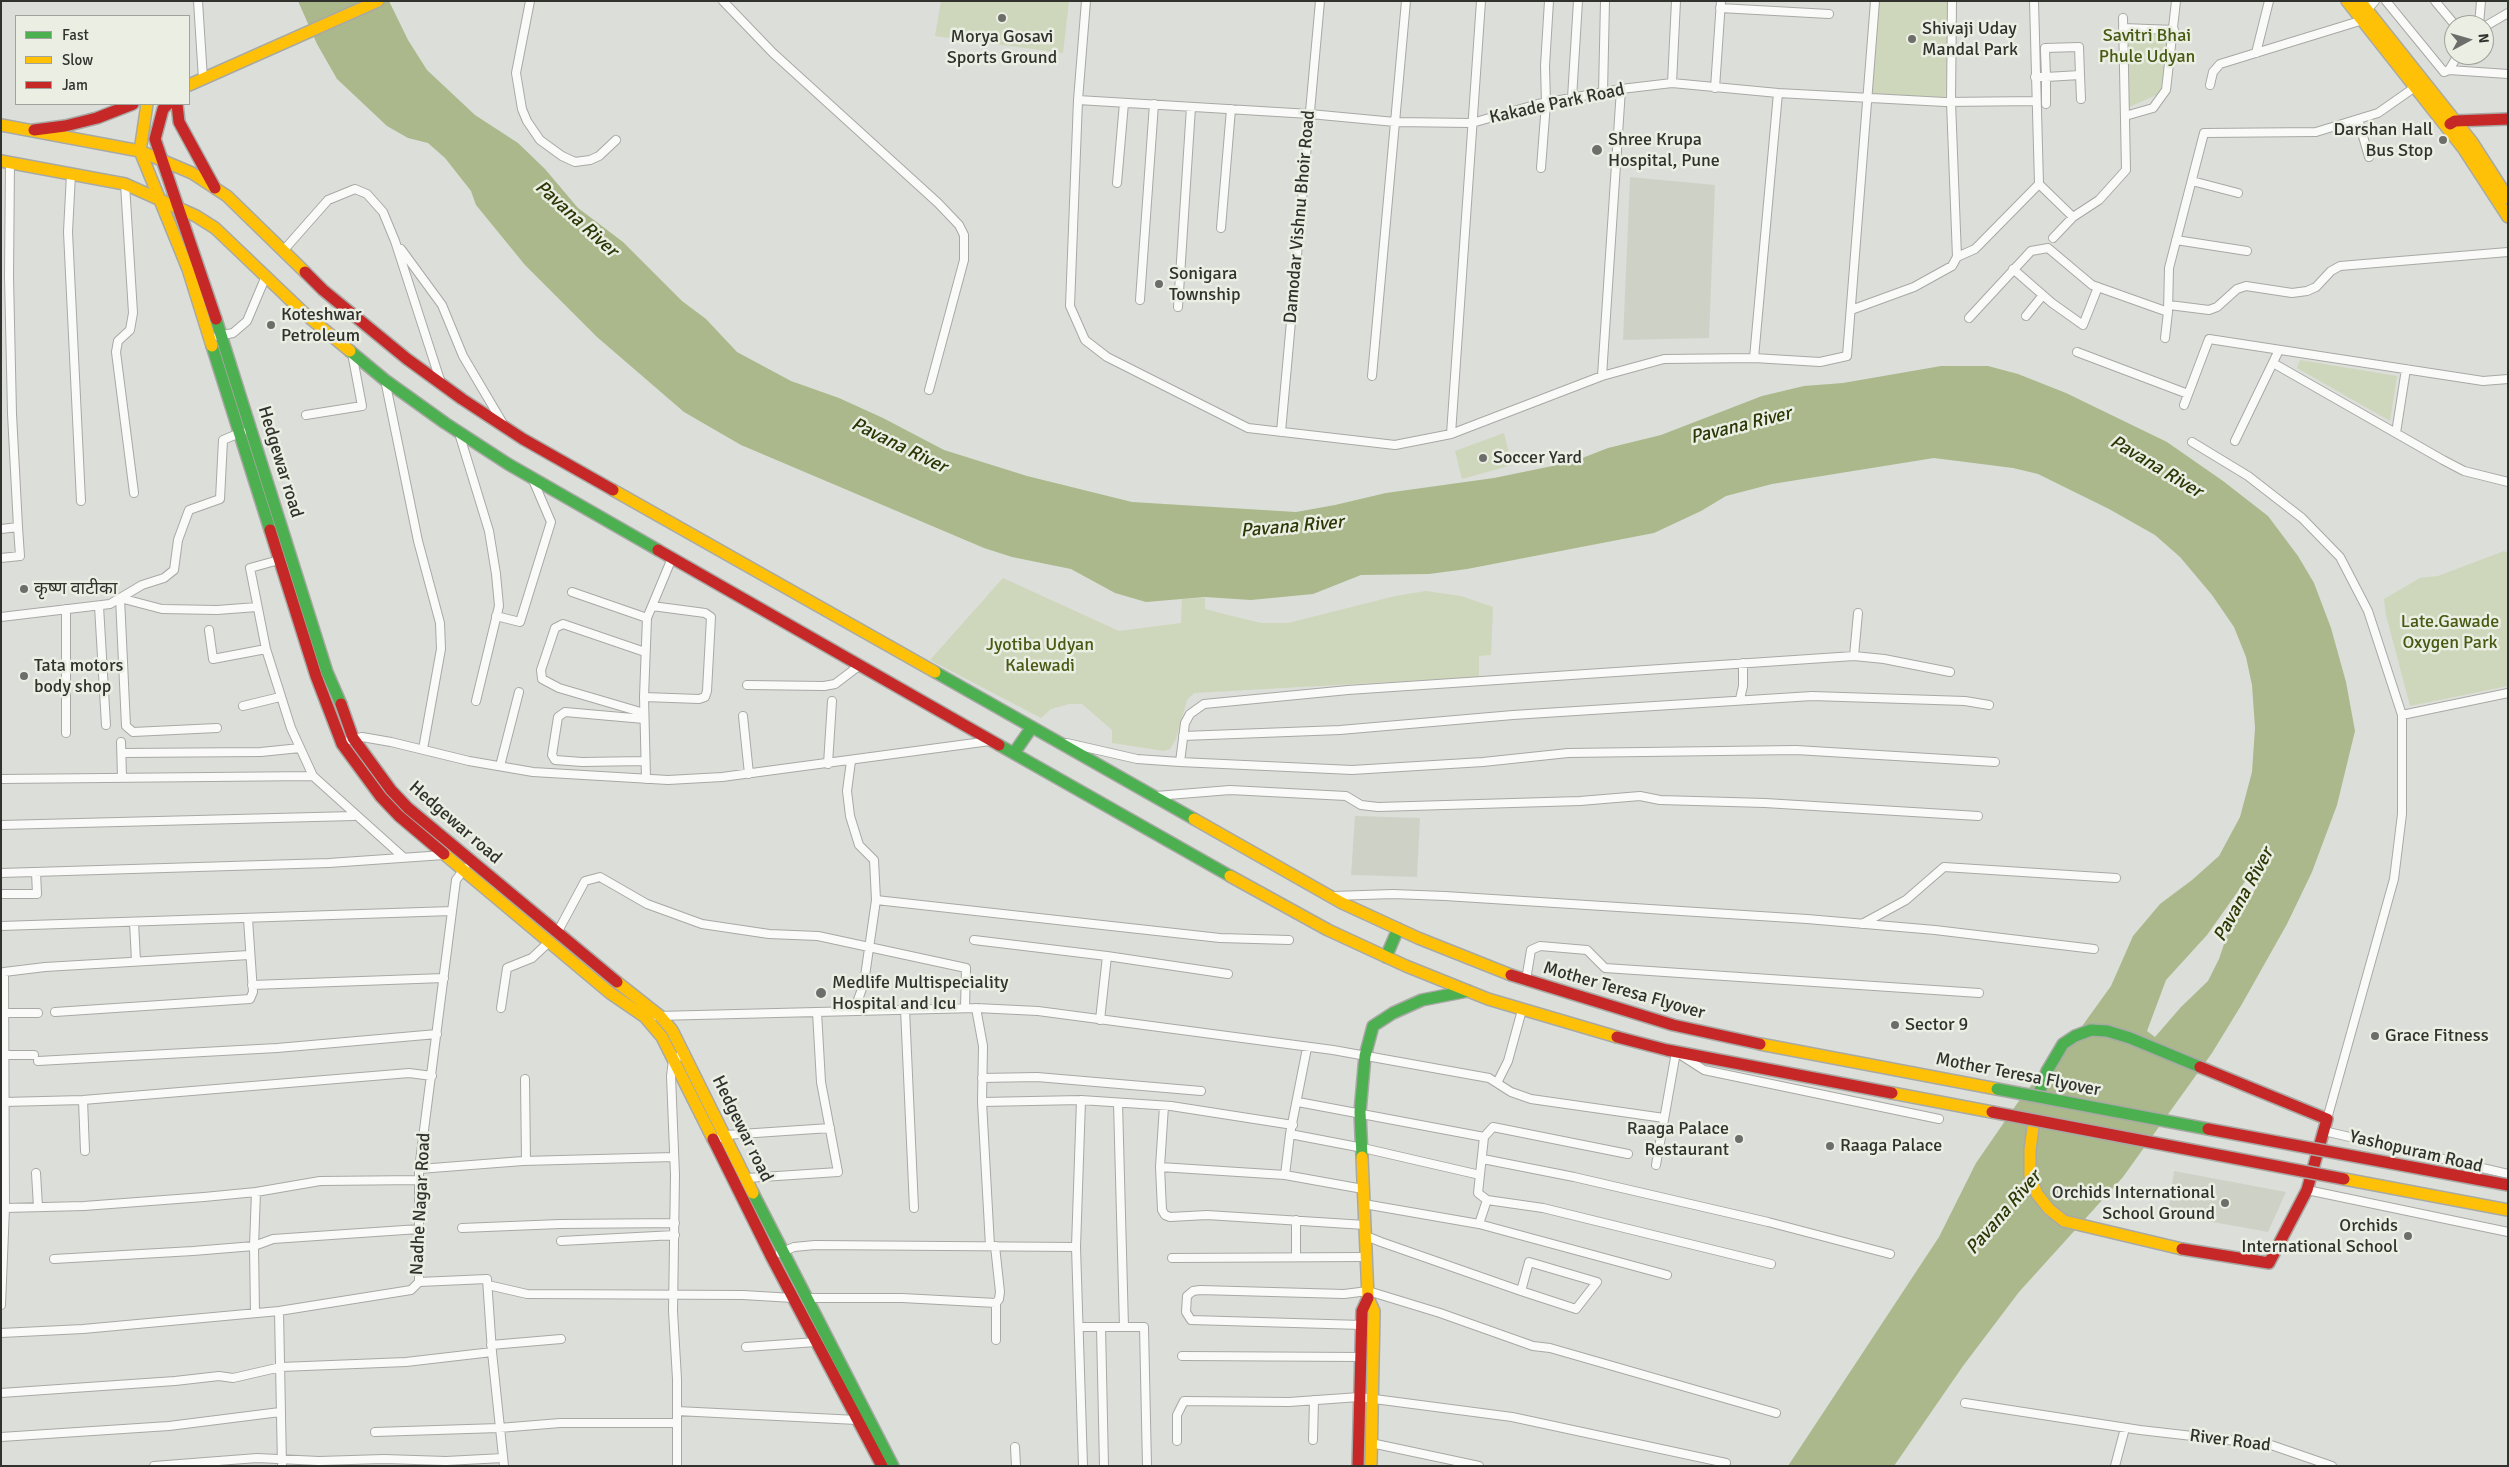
<!DOCTYPE html>
<meta charset="utf-8">
<style>
body{margin:0}
#map{position:relative;width:2509px;height:1467px;overflow:hidden;background:#dcded9;font-family:Signika,sans-serif}
canvas{display:block}
.frame{position:absolute;inset:0;border:2px solid #31322e;pointer-events:none}
.legend{position:absolute;left:15px;top:15px;width:175px;height:90px;box-sizing:border-box;background:#eaeee3;border:1px solid #a0a39b;margin:0;padding:6px 9px;list-style:none;font-size:15px;color:#31322e}
.legend li{display:flex;align-items:center;gap:10px;height:25px}
.legend b{width:25px;border:1px solid #a0a39b}
.north{position:absolute;left:2444px;top:15px;width:50px;height:50px;box-sizing:border-box;background:#eaeee3;border:1px solid #a0a39b;border-radius:50%;rotate:84deg;font-size:14px;font-weight:700;line-height:20px;text-align:center;color:#31322e}
.north::after{content:'';display:block;margin:auto;width:18px;height:22px;background:#6d6e6a;clip-path:polygon(50% 0,100% 100%,50% 72%,0 100%)}
</style>
<div id="map">
<canvas width="2509" height="1467"></canvas>
<div class="frame"></div>
<ul class="legend">
<li><b style="height:6px;background:#4caf50"></b>Fast</li>
<li><b style="height:6px;background:#ffc107"></b>Slow</li>
<li><b style="height:6px;background:#c62828"></b>Jam</li>
</ul>
<div class="north">N</div>
</div>
<script>
const ctx = document.querySelector('canvas').getContext('2d');
ctx.lineJoin = 'round';
function fillPath(path, color) {
  ctx.fillStyle = color;
  ctx.fill(path, 'evenodd');
}
function shape(rows) {
  const path = new Path2D();
  for (const r of rows) {
    path.moveTo(r[0], r[1]);
    for (let i = 2; i < r.length; i += 2) path.lineTo(r[i], r[i + 1]);
  }
  return path;
}
function stroke(path, color, width, dash) {
  ctx.strokeStyle = color;
  ctx.lineWidth = width;
  ctx.lineCap = dash ? 'butt' : 'round';
  ctx.setLineDash(dash || []);
  ctx.stroke(path);
}
function drawText(font, color, halo, rows, align = 'center') {
  ctx.font = font + ' Signika,"Noto Sans Devanagari",sans-serif';
  ctx.lineWidth = 5;
  ctx.setLineDash([]);
  ctx.textBaseline = 'middle';
  ctx.strokeStyle = halo;
  ctx.fillStyle = color;
  for (const [text, x, y, turn = 0] of rows) {
    ctx.save();
    ctx.translate(x, y);
    ctx.rotate((+turn || 0) * Math.PI / 180);
    ctx.textAlign = isNaN(turn) ? turn : align;
    if (halo) ctx.strokeText(text, 0, 0);
    ctx.fillText(text, 0, 0);
    ctx.restore();
  }
}
fillPath(shape([
 [1630,177,1715,185,1709,338,1623,340],
 [1355,816,1420,818,1417,877,1351,875],
 [2174,1171,2286,1192,2268,1232,2168,1214]
]), '#ced2c6');
fillPath(shape([
 [941,1,1069,1,1063,53,935,36],
 [1875,1,1950,1,1945,102,1866,97],
 [2127,24,2165,26,2169,44,2161,93,2127,108],
 [2300,360,2397,376,2390,421,2297,368],
 [1504,433,1512,465,1462,479,1455,451],
 [2504,551,2508,553,2508,686,2410,706,2386,615,2384,599,2420,578,2438,576],
 [1003,578,1119,631,1181,623,1182,599,1205,598,1205,609,1232,616,1261,623,1288,623,1395,596,1426,591,1461,596,1493,607,1491,655,1479,656,1479,677,1194,693,1187,700,1176,739,1170,749,1164,751,1112,743,1112,730,1082,704,1069,704,1051,709,1041,718,930,660]
]), '#ced7bb');
fillPath(shape([
 [298,1,389,1,408,40,427,70,475,115,518,143,545,169,578,208,623,242,682,301,706,319,737,352,791,381,839,398,883,418,944,450,1027,476,1132,502,1296,512,1335,505,1386,493,1494,478,1572,462,1608,448,1661,435,1762,396,1804,386,1843,383,1941,366,1988,366,2018,374,2066,393,2167,442,2223,481,2268,516,2298,556,2314,583,2331,628,2346,682,2355,731,2337,805,2312,872,2287,924,2242,1004,2212,1053,2123,1177,2019,1292,1963,1366,1894,1466,1788,1466,1939,1237,1976,1163,2023,1095,2080,1029,2111,986,2133,936,2160,904,2192,880,2219,856,2240,817,2252,772,2255,728,2252,685,2246,657,2234,627,2212,595,2180,557,2155,535,2109,509,2038,474,2013,468,1934,458,1772,484,1726,496,1701,511,1654,533,1467,569,1429,574,1361,575,1313,594,1251,600,1205,597,1146,602,1115,593,1071,569,1012,557,984,548,741,445,684,412,597,337,525,265,476,205,471,191,445,158,428,143,408,138,387,126,337,79,317,44],
 [2246,880,2258,880,2254,892,2227,935,2219,959,2208,981,2181,1007,2155,1037,2147,1031,2166,980,2207,935]
]), '#abb88b');
const street = shape([
 [198,1,203,79],
 [530,1,516,73,522,109,527,121,540,140,562,156,575,162,590,160,599,156,616,140],
 [723,1,773,53,938,203,959,225,964,235,964,260,929,390],
 [1086,1,1078,100,1070,306,1085,340,1107,357,1248,428,1395,445,1451,434,1602,376,1664,359,1754,358,1820,362,1847,356,1875,1],
 [1952,1,1951,102,1957,257],
 [2034,1,2039,184,2073,217,2099,200,2126,170,2123,18],
 [2386,1,2444,72,2449,70,2508,74],
 [2435,1,2455,25],
 [1720,8,1829,14],
 [2479,25,2481,1],
 [2484,27,2508,13],
 [2123,28,2174,30],
 [2256,53,2269,1],
 [2449,70,2458,55],
 [2080,75,2081,99],
 [2035,77,2046,77,2080,75,2079,47,2045,48,2045,50,2046,77,2046,104],
 [1672,83,1676,1],
 [2210,85,2213,72,2220,64,2363,20,2367,10,2375,1],
 [1715,88,1721,1],
 [1603,93,1605,1],
 [1572,98,1578,1],
 [1078,100,1310,114,1395,122,1472,123,1538,104,1621,89,1672,83,1778,93,1945,102,2036,101],
 [2125,116,2153,108,2166,90,2176,1],
 [2358,119,2369,157],
 [1541,168,1546,103,1545,66,1549,1],
 [71,174,68,232,81,501],
 [2192,181,2238,193],
 [1117,183,1124,103],
 [125,184,133,313,130,330,118,341,116,352,134,493],
 [1221,228,1231,109],
 [2053,238,2073,217],
 [2176,240,2247,251],
 [401,249,442,305,463,356,502,422],
 [283,251,328,200,355,189,367,194,383,212,395,241,441,383],
 [2013,269,2052,303,2083,325,2098,287],
 [1140,300,1154,104],
 [2169,305,2209,310,2217,307,2237,289,2246,286,2292,293,2307,291,2316,287,2331,271,2340,266,2508,252],
 [1178,307,1191,107],
 [1851,310,1914,287,1952,266,1957,257,1975,249,2039,184],
 [2026,316,2043,295],
 [1969,318,2031,251,2048,248,2092,285,2168,312,2169,268,2204,133,2316,132,2378,113,2418,85],
 [218,336,233,333,247,321,266,276],
 [2165,338,2168,312],
 [2077,352,2188,394],
 [1754,358,1778,93],
 [2273,363,2443,460,2464,471,2508,482],
 [1372,376,1406,1],
 [1602,376,1621,89],
 [385,380,418,541,440,623,441,649,423,749],
 [2184,405,2209,339,2483,381,2508,379],
 [306,415,362,406,352,353],
 [1281,432,1320,1],
 [459,433,489,531,496,574,499,606,476,701],
 [2396,433,2406,369],
 [1451,434,1481,1],
 [2235,441,2279,350],
 [2192,442,2248,476,2302,518,2340,557,2368,611,2402,715,2402,814,2394,879,2327,1119],
 [1,529,18,527,12,414,9,276,10,162],
 [1,558,20,556,18,527],
 [279,560,250,568,266,649,291,728,313,776,402,856],
 [572,592,647,618],
 [99,606,106,725],
 [496,616,520,622,551,522,533,480],
 [1,617,110,604,142,585,164,578,174,570,178,540,189,510,220,499,223,440,242,432],
 [209,630,213,659,266,649],
 [1854,656,1858,613],
 [747,685,824,686,835,684,860,665],
 [644,697,699,699,705,697,707,691,711,617,705,613,652,606],
 [1740,699,1743,686,1743,663],
 [243,706,280,697],
 [644,713,559,688,542,679,541,670,555,628,563,624,645,652],
 [2402,715,2508,693],
 [743,716,749,774],
 [644,719,565,712,558,717,552,755,555,760,582,762,644,761],
 [217,728,133,732,126,726,120,598,162,609,217,610,257,607],
 [66,733,66,609],
 [1183,736,1340,730,1513,715,1812,696,1965,701,1989,705],
 [350,740,362,737,391,742,469,761,533,772,668,780,722,777,990,741],
 [121,742,122,777],
 [1067,743,1137,759,1180,762,1185,723,1190,714,1204,704,1348,690,1854,656,1884,659,1950,672],
 [122,753,261,752,300,748],
 [851,761,847,791,850,816,859,845,874,860,876,900,864,983,854,1011],
 [1180,762,1352,770,1483,762,1568,753,1796,750,1995,762],
 [828,764,832,701],
 [500,766,519,692],
 [1,779,313,776],
 [646,779,644,697,647,618,672,558],
 [1156,796,1230,790,1346,796,1361,805,1378,807,1580,801,1640,796,1660,800,1765,803,1978,816],
 [1,825,354,816],
 [1,873,329,863,444,855],
 [1,894,37,894,36,872],
 [1333,896,1393,894,1445,896,1807,919,1935,930,2094,949],
 [876,900,1220,938,1289,940],
 [134,922,136,961],
 [1862,924,1906,900,1944,867,2116,878],
 [1,926,452,911],
 [557,933,585,881,600,877,647,904,702,924,769,934,818,936,966,968,965,1008],
 [974,940,1107,956],
 [1526,980,1531,950,1540,946,1587,950,1605,968,1979,993],
 [252,985,444,978],
 [501,1008,507,968,532,958,549,942],
 [976,1008,983,1046,982,1102,990,1246],
 [905,1009,914,1208],
 [55,1012,250,999,253,992,248,919],
 [4,1013,38,1013],
 [657,1016,976,1008,1038,1011,1333,1050,1489,1078,1511,1092,1531,1099,1664,1118],
 [1100,1020,1107,956,1228,974],
 [4,1055,34,1055],
 [38,1061,277,1048,437,1034],
 [982,1078,1037,1077,1201,1091],
 [525,1079,526,1161],
 [1497,1083,1508,1061,1522,1010],
 [83,1100,85,1151],
 [1081,1100,1076,1247,1083,1466],
 [4,1102,83,1100,409,1073,432,1076],
 [982,1102,1081,1100,1171,1106,1293,1125],
 [1298,1102,1484,1137],
 [1118,1103,1124,1327],
 [1164,1106,1160,1167,1162,1210,1165,1215,1170,1217,1207,1215,1365,1225],
 [2324,1131,2508,1174],
 [1290,1134,1363,1148,1480,1175],
 [715,1140,726,1135,830,1128],
 [1628,1154,1493,1127,1484,1137,1478,1193,1487,1200,1543,1208,1771,1264],
 [1483,1159,1574,1177,1768,1222,1890,1254],
 [1656,1165,1676,1052,1704,1070,1939,1119],
 [1160,1167,1285,1175,1363,1189],
 [419,1169,523,1161,674,1157],
 [36,1173,38,1207],
 [1285,1175,1290,1134,1307,1048],
 [747,1178,838,1172,821,1082,817,1012],
 [2307,1190,2508,1232],
 [1364,1204,1479,1224,1667,1275],
 [5,1208,84,1206,204,1197,256,1192,320,1181,420,1180],
 [1479,1224,1487,1200],
 [462,1228,560,1224,675,1223],
 [1366,1236,1381,1242,1521,1291,1576,1309,1597,1282,1529,1262,1521,1291],
 [561,1241,675,1235],
 [780,1253,794,1247,815,1245,1076,1247],
 [1296,1256,1296,1220],
 [1172,1258,1366,1257],
 [54,1259,193,1251,254,1246,273,1239,419,1229],
 [419,1282,487,1279,492,1352,504,1466],
 [488,1285,527,1294,743,1295,793,1298],
 [806,1298,902,1298,996,1303,999,1299,1000,1292,995,1246],
 [1,1305,5,1208,4,972,45,967,249,955],
 [279,1311,282,1466],
 [255,1313,254,1246,256,1192],
 [1362,1325,1191,1320,1186,1312,1187,1296,1193,1291,1200,1290,1344,1294,1368,1291,1440,1313,1533,1346,1550,1348,1776,1413],
 [1080,1327,1144,1327,1147,1466],
 [1101,1327,1104,1466],
 [1,1333,83,1329,279,1311,411,1290,419,1282,419,1169,456,880,465,868],
 [996,1340,996,1303],
 [491,1345,561,1339],
 [746,1347,816,1342],
 [1182,1356,1361,1357],
 [1,1393,175,1381,219,1376,233,1378,281,1367,406,1362,492,1352],
 [1965,1403,2140,1430,2271,1445,2332,1466],
 [677,1411,857,1420],
 [375,1432,499,1428,560,1423,677,1423],
 [1,1437,169,1426,280,1412],
 [1313,1440,1314,1400],
 [1177,1441,1177,1415,1184,1401,1289,1402,1359,1397,1512,1417,1726,1463],
 [1371,1443,1479,1466],
 [1015,1447,1016,1466],
 [154,1466,257,1458,319,1461,384,1459,446,1461,503,1458],
 [677,1466,677,1379,673,1311,675,1175,671,1076,673,1060,685,1053],
 [2115,1466,2125,1428]
]);
const fast = shape([
 [216,319,327,672,341,704],
 [212,346,270,530],
 [350,351,385,380,445,423,508,464,658,550],
 [935,672,1194,819],
 [999,745,1230,876],
 [1014,753,1032,727],
 [1386,957,1398,929],
 [2038,1096,2047,1071,2063,1044,2075,1036,2091,1030,2107,1031,2130,1038,2200,1067],
 [1362,1157,1360,1112,1365,1056,1373,1026,1393,1013,1422,1000,1468,991],
 [753,1193,893,1466]
]);
const slow = shape([
 [2347,1,2463,148,2508,217],
 [2360,1,2472,142,2508,198],
 [189,85,378,1],
 [147,104,140,151,188,269,212,346],
 [1,125,140,151,192,173,227,196,305,272],
 [1,161,125,184,196,216,215,228,304,313,350,351],
 [613,490,935,672],
 [1194,819,1342,903,1418,938,1511,975],
 [444,854,610,993,645,1017,662,1037,713,1139],
 [1230,876,1328,930,1406,966,1488,999,1617,1037],
 [617,982,660,1016,672,1030,753,1193],
 [1760,1044,1997,1089],
 [1892,1093,1992,1112],
 [2034,1120,2030,1150,2030,1176,2037,1194,2049,1209,2064,1221,2182,1249],
 [1362,1157,1368,1298,1374,1311,1371,1466]
]);
const jam = shape([
 [168,104,163,109,155,139,216,319],
 [177,104,179,122,215,188],
 [2450,124,2455,121,2508,119],
 [34,130,65,126,97,118,133,104],
 [305,272,323,290,407,359,462,399,523,439,613,490],
 [270,530,316,676,342,744,381,797,399,816,444,854],
 [658,550,999,745],
 [341,704,353,738,391,790,408,808,617,982],
 [1511,975,1673,1025,1760,1044],
 [1617,1037,1667,1050,1892,1093],
 [713,1139,772,1258,882,1466],
 [2182,1249,2269,1263,2307,1190,2327,1119,2200,1067],
 [1358,1466,1362,1311,1368,1298]
]);
stroke(street, '#a8a9a5', 10);
stroke(fast, '#a8a9a5', 14);
stroke(slow, '#a8a9a5', 14);
stroke(jam, '#a8a9a5', 14);
stroke(street, '#fafaf9', 8);
stroke(fast, '#4caf50', 11);
stroke(slow, '#ffc107', 11);
stroke(jam, '#c62828', 11);
const fastBridge = shape([
 [1997,1089,2208,1129]
]);
const slowBridge = shape([
 [2344,1179,2508,1210]
]);
const jamBridge = shape([
 [1992,1112,2344,1179],
 [2208,1129,2508,1185]
]);
stroke(fastBridge, '#a8a9a5', 14, []);
stroke(slowBridge, '#a8a9a5', 14, []);
stroke(jamBridge, '#a8a9a5', 14, []);
stroke(fastBridge, '#4caf50', 11);
stroke(slowBridge, '#ffc107', 11);
stroke(jamBridge, '#c62828', 11);
for (const [x, y, r, color] of [
 [1002,18,5,"#6d6e6a"],
 [1912,39,5,"#6d6e6a"],
 [2443,140,5,"#6d6e6a"],
 [1597,150,6,"#6d6e6a"],
 [1159,284,5,"#6d6e6a"],
 [271,325,5,"#6d6e6a"],
 [1483,458,5,"#6d6e6a"],
 [24,589,5,"#6d6e6a"],
 [24,676,5,"#6d6e6a"],
 [821,993,6,"#6d6e6a"],
 [1895,1025,5,"#6d6e6a"],
 [2375,1036,5,"#6d6e6a"],
 [1739,1139,5,"#6d6e6a"],
 [1830,1146,5,"#6d6e6a"],
 [2225,1203,5,"#6d6e6a"],
 [2408,1236,5,"#6d6e6a"]
]) {
  const dot = new Path2D();
  dot.arc(x, y, r, 0, 2 * Math.PI);
  ctx.fillStyle = color;
  ctx.fill(dot);
  stroke(dot, '#eaeee3', 2);
}
drawText('18px', '#31322e', '#eaeee3', [
 ["Shivaji Uday",1922,29],
 ["Mandal Park",1922,50],
 ["Morya Gosavi",1002,37,"center"],
 ["Sports Ground",1002,58,"center"],
 ["Darshan Hall",2433,130,"right"],
 ["Bus Stop",2433,151,"right"],
 ["Shree Krupa",1608,140],
 ["Hospital, Pune",1608,161],
 ["Sonigara",1169,274],
 ["Township",1169,295],
 ["Koteshwar",281,315],
 ["Petroleum",281,336],
 ["Soccer Yard",1493,458],
 ["कृष्ण वाटीका",34,589],
 ["Tata motors",34,666],
 ["body shop",34,687],
 ["Medlife Multispeciality",832,983],
 ["Hospital and Icu",832,1004],
 ["Sector 9",1905,1025],
 ["Grace Fitness",2385,1036],
 ["Raaga Palace",1729,1129,"right"],
 ["Restaurant",1729,1150,"right"],
 ["Raaga Palace",1840,1146],
 ["Orchids International",2215,1193,"right"],
 ["School Ground",2215,1214,"right"],
 ["Orchids",2398,1226,"right"],
 ["International School",2398,1247,"right"]
], 'left');
drawText('18px', '#485912', '#eaeee3', [
 ["Savitri Bhai",2147,36],
 ["Phule Udyan",2147,57],
 ["Late.Gawade",2450,622],
 ["Oxygen Park",2450,643],
 ["Jyotiba Udyan",1040,645],
 ["Kalewadi",1040,666]
]);
drawText('18px', '#31322e', '#eaeee3', [
 ["Kakade Park Road",1557,104,-12],
 ["Damodar Vishnu Bhoir Road",1300,217,-85],
 ["Hedgewar road",280,462,73],
 ["Hedgewar road",455,823,41],
 ["Mother Teresa Flyover",1624,991,16],
 ["Mother Teresa Flyover",2018,1075,11],
 ["Hedgewar road",742,1129,64],
 ["Yashopuram Road",2416,1152,13],
 ["Nadhe Nagar Road",421,1204,-87],
 ["River Road",2230,1441,7]
]);
drawText('italic 19px', '#2b3705', '#eaeee3', [
 ["Pavana River",576,219,42],
 ["Pavana River",1741,426,-14],
 ["Pavana River",899,446,26],
 ["Pavana River",2156,467,31],
 ["Pavana River",1292,527,-5],
 ["Pavana River",2244,895,-61],
 ["Pavana River",2004,1213,-49]
]);
</script>
